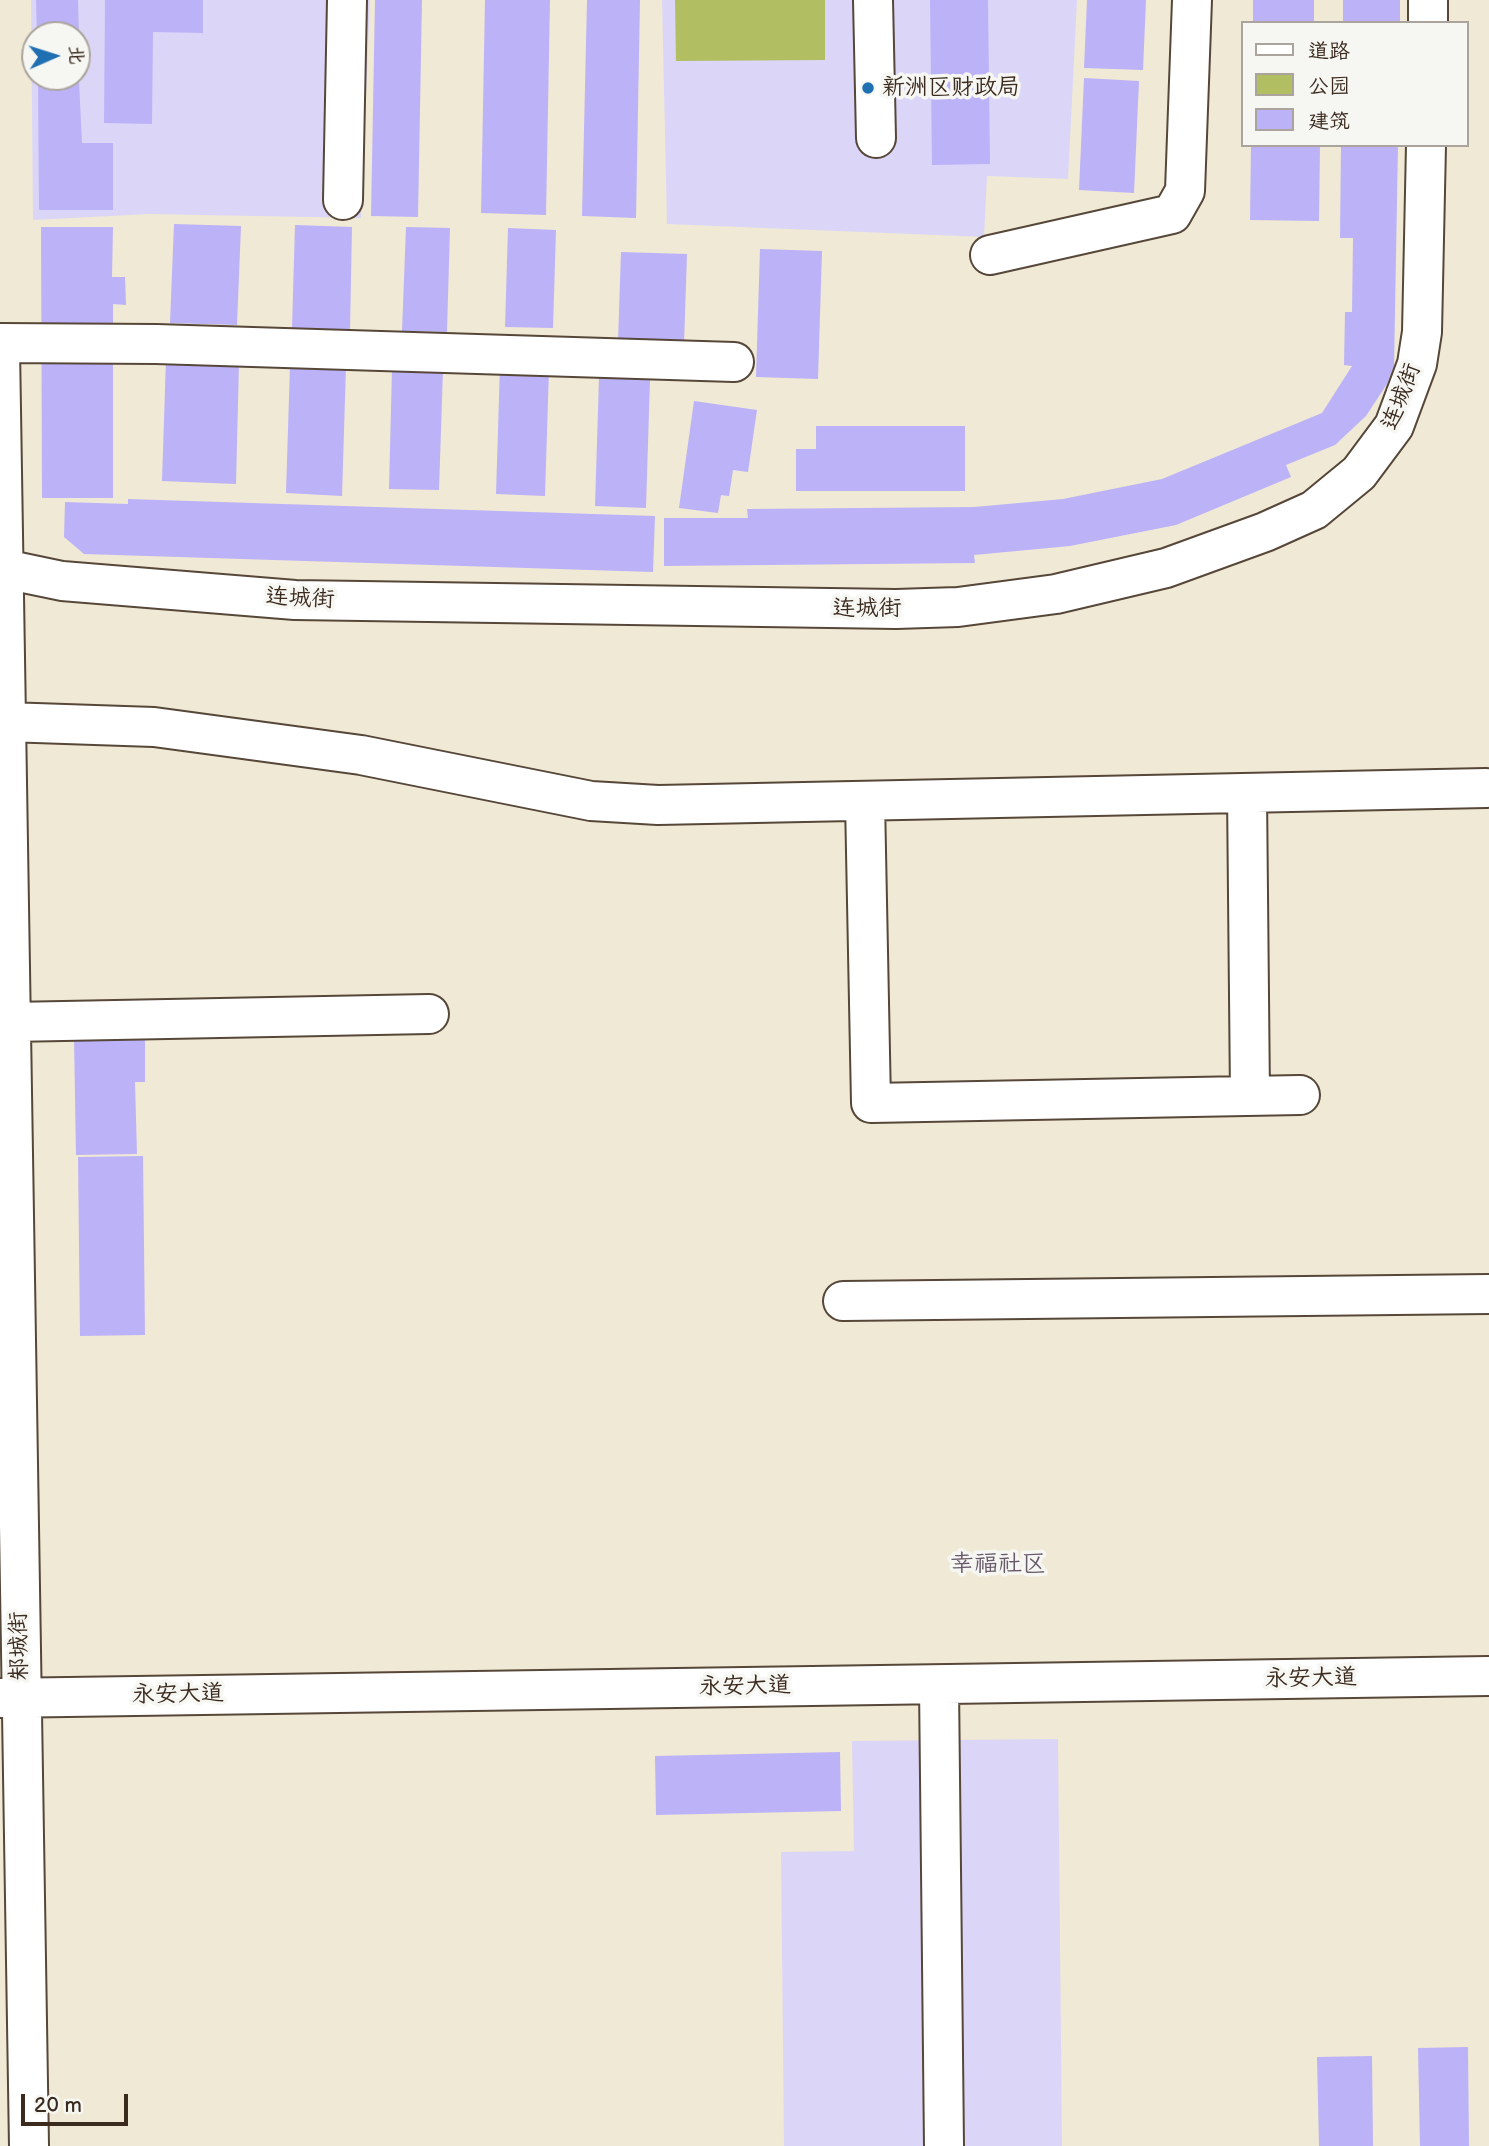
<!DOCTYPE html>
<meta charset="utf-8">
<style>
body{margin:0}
#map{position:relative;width:1489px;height:2146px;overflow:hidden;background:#f0e9d5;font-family:"Balsamiq Sans","LXGW WenKai TC",sans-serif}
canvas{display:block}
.legend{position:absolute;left:1241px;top:21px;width:228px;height:126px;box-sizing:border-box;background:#f6f6f2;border:2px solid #aba49d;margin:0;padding:9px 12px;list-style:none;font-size:21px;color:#3b2a1e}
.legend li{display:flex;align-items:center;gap:14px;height:35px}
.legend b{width:35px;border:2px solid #aba49d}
.north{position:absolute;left:21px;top:21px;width:70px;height:70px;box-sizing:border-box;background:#f6f6f2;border:2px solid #aba49d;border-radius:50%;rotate:87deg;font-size:19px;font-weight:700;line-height:28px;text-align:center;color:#3b2a1e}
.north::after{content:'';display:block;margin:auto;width:24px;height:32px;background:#1f6fb2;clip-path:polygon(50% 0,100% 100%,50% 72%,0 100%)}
.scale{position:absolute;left:21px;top:2094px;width:107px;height:32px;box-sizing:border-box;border:4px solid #3b2a1e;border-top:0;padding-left:9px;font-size:21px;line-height:24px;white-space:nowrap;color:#3b2a1e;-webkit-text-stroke:5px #f6f6f2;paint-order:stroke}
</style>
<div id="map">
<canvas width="1489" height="2146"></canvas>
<ul class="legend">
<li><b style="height:9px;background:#fff"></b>道路</li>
<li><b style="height:19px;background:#b1bf62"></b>公园</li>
<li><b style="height:19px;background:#bcb2f8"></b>建筑</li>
</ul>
<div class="north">北</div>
<div class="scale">20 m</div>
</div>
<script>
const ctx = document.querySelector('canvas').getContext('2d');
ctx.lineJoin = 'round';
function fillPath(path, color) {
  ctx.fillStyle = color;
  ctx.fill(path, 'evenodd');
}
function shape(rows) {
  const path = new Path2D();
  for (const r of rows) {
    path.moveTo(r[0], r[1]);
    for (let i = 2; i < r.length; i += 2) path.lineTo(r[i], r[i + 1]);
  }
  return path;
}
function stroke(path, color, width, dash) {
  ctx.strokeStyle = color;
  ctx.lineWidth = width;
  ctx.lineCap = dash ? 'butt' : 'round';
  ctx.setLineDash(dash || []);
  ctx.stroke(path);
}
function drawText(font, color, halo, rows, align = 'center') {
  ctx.font = font + ' "Balsamiq Sans","LXGW WenKai TC",sans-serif';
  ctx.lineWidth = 7;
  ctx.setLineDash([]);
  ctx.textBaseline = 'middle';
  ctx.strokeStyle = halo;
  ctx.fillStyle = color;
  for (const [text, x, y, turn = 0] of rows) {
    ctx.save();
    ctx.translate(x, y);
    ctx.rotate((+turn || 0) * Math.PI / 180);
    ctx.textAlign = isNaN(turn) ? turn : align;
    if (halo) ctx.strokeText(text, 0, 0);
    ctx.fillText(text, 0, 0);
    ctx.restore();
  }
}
fillPath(shape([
 [31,0,370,0,361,218,149,214,33,220],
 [35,35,77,35,77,77,35,77],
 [662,0,1077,0,1068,179,987,176,984,237,667,224],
 [1058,1739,1062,2146,784,2146,781,1852,854,1851,852,1741]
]), '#dbd6f7');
fillPath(shape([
 [675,0,825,0,825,60,676,61]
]), '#b1bf62');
fillPath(shape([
 [36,0,78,0,79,35,37,35],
 [105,0,203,0,203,33,153,32,152,124,104,123],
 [375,0,422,0,418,217,371,216],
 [485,0,550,0,546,215,481,213],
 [587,0,640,0,636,218,582,216],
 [930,0,988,0,990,164,932,165],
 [1087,0,1146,0,1143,70,1084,68],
 [1253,0,1314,0,1314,23,1253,23],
 [1343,0,1400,0,1400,23,1343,23],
 [77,39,82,143,113,143,113,210,39,210,38,77,77,77],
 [1084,78,1139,81,1134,193,1079,190],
 [1251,145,1320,145,1319,221,1250,220],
 [1341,145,1398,145,1394,366,1387,384,1366,416,1335,445,1286,465,1291,477,1176,525,1070,546,974,555,975,563,664,566,664,518,748,518,747,509,974,507,1063,499,1162,479,1322,413,1352,366,1344,365,1345,312,1352,312,1353,238,1340,238],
 [174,224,241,226,237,325,170,323],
 [295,225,352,227,350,330,292,328],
 [41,227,113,227,112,277,125,277,126,305,113,304,113,498,42,498],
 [406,227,450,228,447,332,402,331],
 [508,228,556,230,553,328,505,327],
 [760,249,822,251,818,379,756,377],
 [621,252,687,254,684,344,618,342],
 [166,359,239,362,236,484,162,481],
 [290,365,346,366,342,496,286,493],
 [500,366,549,368,545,496,496,494],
 [392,369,443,370,439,490,389,489],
 [599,378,650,379,646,508,595,506],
 [694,401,757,410,748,472,733,470,729,496,721,495,718,513,679,508],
 [816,426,965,426,965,491,796,491,796,449,816,449],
 [128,499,655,516,653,572,84,554,64,537,65,502,128,504],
 [145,1036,145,1082,135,1082,137,1154,76,1155,74,1038],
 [143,1156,145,1335,80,1336,78,1157],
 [840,1752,841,1811,656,1815,655,1756],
 [1468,2047,1469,2146,1420,2146,1418,2048],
 [1372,2056,1373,2146,1319,2146,1317,2057]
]), '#bcb2f8');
const minor = shape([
 [873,0,876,138],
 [1428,23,1428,0],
 [343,200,347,0],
 [990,255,1172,214,1185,191,1192,0],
 [0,343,156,344,734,362],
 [0,348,29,2146],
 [0,568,62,581,295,600,896,609,958,607,1056,594,1166,568,1265,532,1314,510,1359,473,1394,426,1417,364,1422,332,1426,145],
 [6,722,154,727,361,755,591,801,658,805,1486,788],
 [1247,793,1250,1096],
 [865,801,871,1103,1300,1095],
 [11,1022,429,1014],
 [843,1301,1489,1294],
 [939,1685,944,2146],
 [0,1698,1489,1676]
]);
stroke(minor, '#564739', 42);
stroke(minor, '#fff', 38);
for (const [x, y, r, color] of [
 [868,88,7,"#1f6fb2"]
]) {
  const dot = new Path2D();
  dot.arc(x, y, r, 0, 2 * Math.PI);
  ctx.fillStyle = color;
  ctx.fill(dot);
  stroke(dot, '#f6f6f2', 2.5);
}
drawText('23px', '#3b2a1e', '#f6f6f2', [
 ["新洲区财政局",882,88]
], 'left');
drawText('23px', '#3b2a1e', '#f6f6f2', [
 ["连城街",1402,397,-69],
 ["连城街",300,599,3],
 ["连城街",867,609],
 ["邾城街",20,1646,-91],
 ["永安大道",1311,1679,-1],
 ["永安大道",745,1687,-1],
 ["永安大道",178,1695,-1]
]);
drawText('24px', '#685a6a', '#f6f6f2', [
 ["幸福社区",998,1565]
]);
</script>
